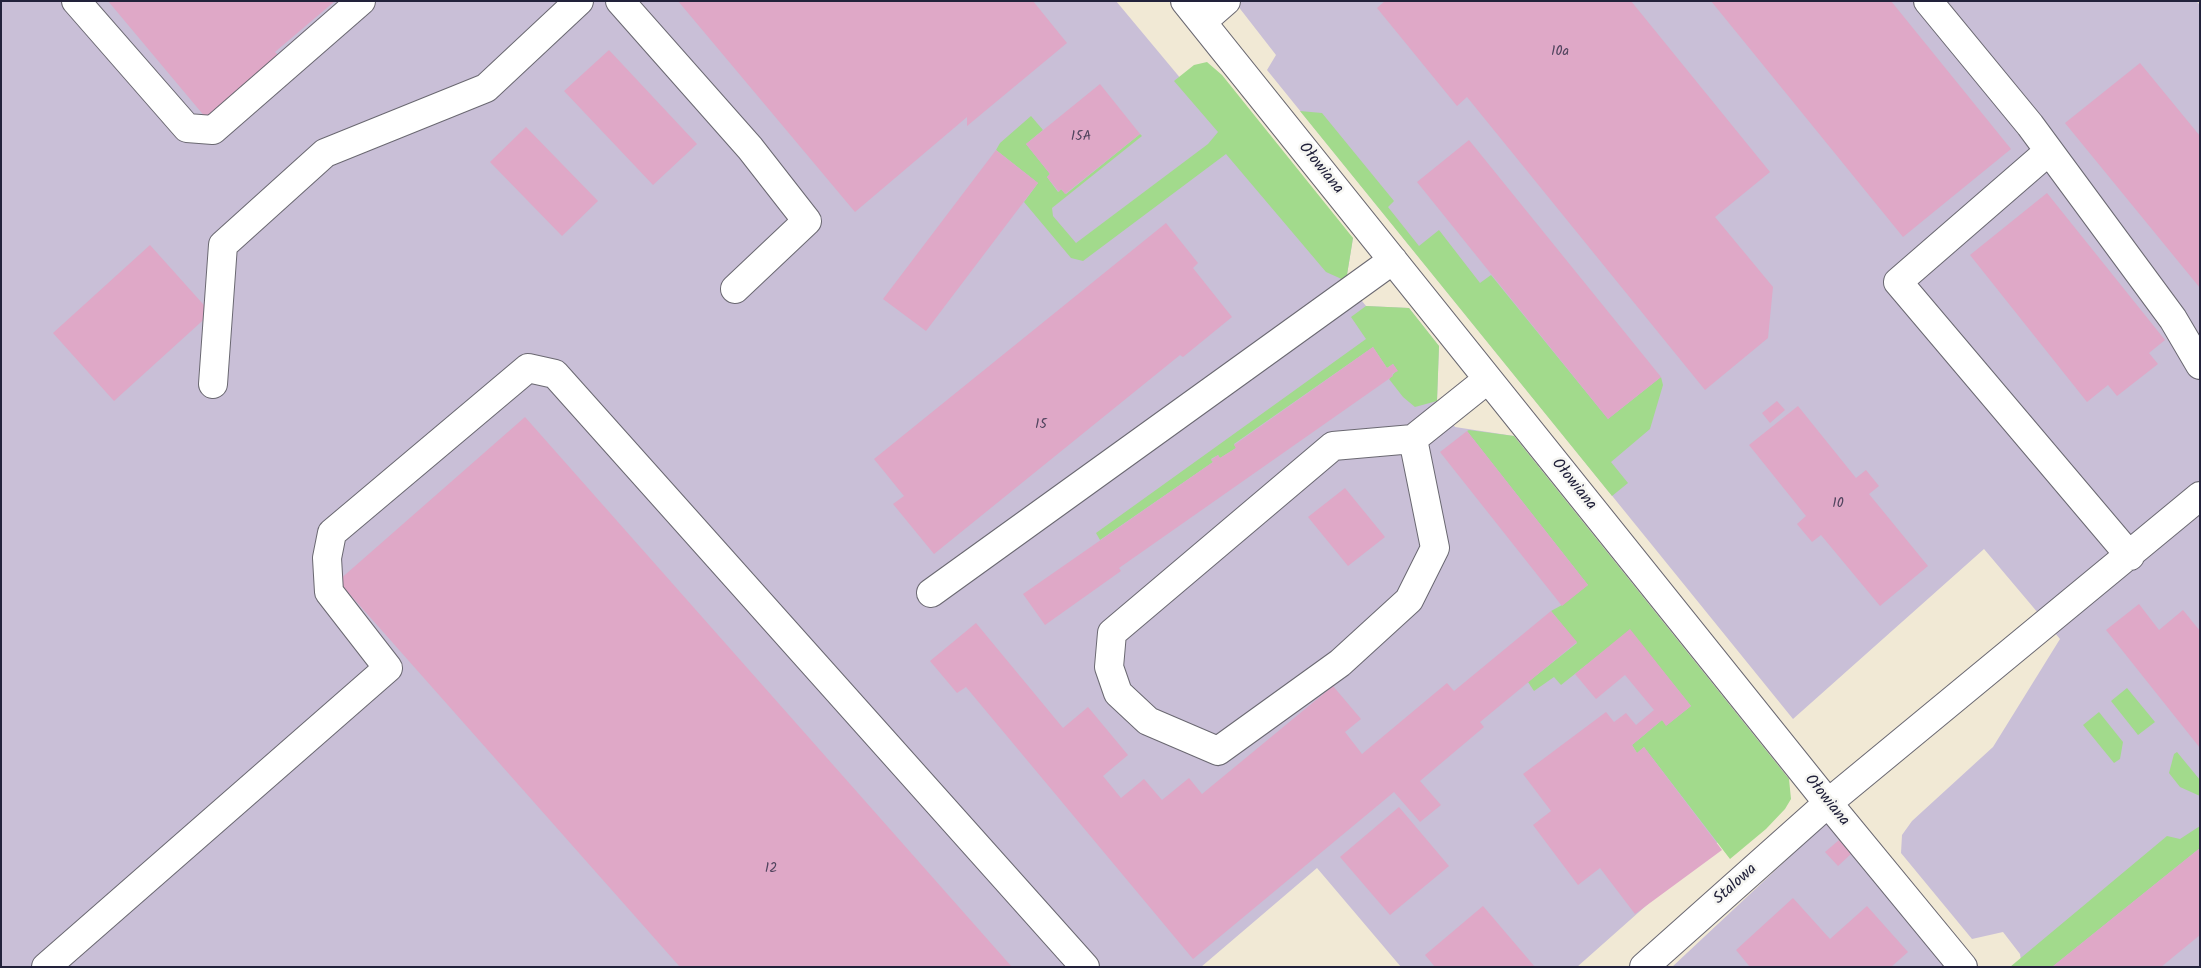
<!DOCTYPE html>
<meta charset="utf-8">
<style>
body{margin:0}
#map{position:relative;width:2201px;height:968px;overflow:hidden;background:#f1e9d5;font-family:Kalam,sans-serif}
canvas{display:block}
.frame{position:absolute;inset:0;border:2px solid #22223b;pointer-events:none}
</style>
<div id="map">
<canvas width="2201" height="968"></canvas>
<div class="frame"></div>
</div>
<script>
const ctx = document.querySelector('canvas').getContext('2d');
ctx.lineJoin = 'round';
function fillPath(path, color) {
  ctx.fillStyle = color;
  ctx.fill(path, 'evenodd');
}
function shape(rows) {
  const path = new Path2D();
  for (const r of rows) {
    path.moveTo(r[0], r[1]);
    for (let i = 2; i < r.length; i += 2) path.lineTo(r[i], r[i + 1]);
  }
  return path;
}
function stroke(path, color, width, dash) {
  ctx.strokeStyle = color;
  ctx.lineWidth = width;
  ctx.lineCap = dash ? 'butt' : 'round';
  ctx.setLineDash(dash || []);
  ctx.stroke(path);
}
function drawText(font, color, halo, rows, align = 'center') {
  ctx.font = font + ' Kalam,sans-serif';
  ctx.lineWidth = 5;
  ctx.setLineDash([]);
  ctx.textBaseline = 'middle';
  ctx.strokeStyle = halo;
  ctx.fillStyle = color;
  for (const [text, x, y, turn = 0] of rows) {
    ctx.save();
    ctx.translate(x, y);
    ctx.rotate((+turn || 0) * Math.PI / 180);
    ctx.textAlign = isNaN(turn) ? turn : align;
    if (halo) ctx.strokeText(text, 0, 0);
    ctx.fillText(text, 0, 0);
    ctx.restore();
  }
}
fillPath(shape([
 [1,1,1116,1,1227,134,1353,238,1346,281,1366,306,1409,308,1439,346,1437,401,1455,427,1514,436,1789,779,1577,967,1401,967,1317,868,1201,967,1,967],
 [1234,1,2196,1,2200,5,2200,967,2022,967,2020,954,2003,932,1972,939,1901,853,1902,835,1912,821,1993,747,2060,639,1984,549,1793,719,1267,70,1276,55],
 [1828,821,1946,967,1672,967]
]), '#c9bfd7');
fillPath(shape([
 [1207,62,1222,75,1353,238,1346,281,1326,272,1226,154,1083,261,1071,258,1024,202,1038,183,996,150,1000,143,1031,116,1043,130,1026,144,1050,174,1047,177,1058,192,1061,189,1066,194,1140,134,1142,136,1052,208,1053,216,1076,243,1208,144,1218,132,1174,81,1194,65],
 [1300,111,1322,113,1394,201,1388,207,1419,246,1439,230,1480,283,1491,275,1608,419,1661,377,1663,385,1650,429,1611,462,1628,483,1612,496],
 [1366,306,1409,308,1439,346,1437,401,1415,407,1403,397,1389,379,1397,370,1393,364,1387,368,1373,347,1234,444,1236,448,1220,458,1218,455,1211,459,1213,462,1100,540,1096,533,1366,339,1351,317],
 [1469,430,1514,436,1789,779,1791,799,1785,809,1766,829,1730,859,1644,747,1637,753,1632,745,1662,720,1667,725,1691,706,1630,630,1561,685,1554,677,1534,691,1528,682,1577,643,1551,611,1562,605,1588,585,1467,431],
 [2127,688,2155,722,2138,735,2111,701],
 [2099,712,2123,742,2120,759,2114,763,2083,725],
 [2177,752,2200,780,2200,796,2180,787,2169,773,2174,754],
 [2200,826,2200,848,2052,967,2010,967,2167,836,2180,839]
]), '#a2da8c');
fillPath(shape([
 [108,1,335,1,275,52,279,56,206,118],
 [678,1,1033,1,1067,43,967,126,967,117,855,212],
 [1385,1,1631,1,1770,172,1715,217,1773,287,1768,338,1705,390,1467,97,1457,106,1377,8],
 [1711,1,1891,1,2011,149,1903,237],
 [609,50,697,144,653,185,564,91],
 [2140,63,2200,136,2200,288,2065,123],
 [1100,84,1140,134,1065,194,1061,189,1059,192,1047,177,1050,174,1026,144],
 [526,127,598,201,562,236,490,162],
 [1469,140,1661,377,1608,419,1417,182],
 [996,150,1038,183,926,331,883,299],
 [2047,193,2165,340,2149,353,2158,364,2117,396,2108,385,2087,402,1970,255],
 [1166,223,1198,263,1193,268,1232,317,1183,357,1180,355,934,554,893,504,904,496,874,459],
 [150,245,211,313,114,401,53,333],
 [1373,347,1387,368,1393,364,1398,371,1392,374,1393,376,1119,568,1121,571,1045,625,1023,594,1213,462,1211,460,1218,455,1220,458,1236,448,1234,445],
 [1777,401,1785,410,1770,423,1762,413],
 [1798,406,1856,478,1866,470,1879,486,1869,494,1928,566,1880,606,1821,535,1812,542,1797,524,1806,516,1749,445],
 [525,417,1012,967,680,967,338,581],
 [1467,431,1588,585,1562,606,1440,452],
 [1345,488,1385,537,1348,566,1308,517],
 [2139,604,2159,630,2183,610,2200,631,2200,748,2106,630],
 [1551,611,1577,642,1480,722,1484,727,1420,781,1441,805,1420,822,1394,792,1193,959,966,687,957,693,930,661,976,623,1063,728,1088,707,1128,755,1103,776,1121,798,1144,779,1162,800,1189,778,1202,794,1333,686,1361,719,1345,732,1362,754,1447,683,1454,691],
 [1630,629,1691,706,1666,726,1662,720,1632,745,1637,753,1644,747,1722,850,1635,914,1600,868,1578,885,1533,825,1551,811,1523,774,1606,712,1614,722,1626,713,1636,725,1654,710,1625,675,1596,699,1575,674],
 [1399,807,1449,866,1390,915,1340,857],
 [1839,840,1851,854,1838,866,1825,852],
 [2200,848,2200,935,2161,967,2052,967],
 [1793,898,1830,939,1867,906,1908,952,1891,967,1750,967,1736,950],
 [1483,906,1535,967,1435,967,1425,955]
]), '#dfa8c7');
const minor = shape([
 [76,1,187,128,213,130,361,1],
 [620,1,750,148,807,221,735,289],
 [1185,1,1828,803,1963,967],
 [1928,1,2030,125,2173,319,2200,365],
 [1202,22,1226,1],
 [2049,151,1898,282,2130,556],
 [213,384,223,245,325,153,486,88,579,1],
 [1413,439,1435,548,1409,600,1340,663,1218,751,1148,721,1118,693,1109,667,1112,633,1333,446,1413,439,1488,379],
 [931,593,1393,260],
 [46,967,388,668,329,592,327,558,332,533,528,368,555,374,1085,967],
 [1644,967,1828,803,2200,496]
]);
stroke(minor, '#6a6871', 30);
stroke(minor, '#fff', 28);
drawText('14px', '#51445e', null, [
 ["10a",1560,53],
 ["15A",1081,138],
 ["15",1041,426],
 ["10",1838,505],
 ["12",771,870]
]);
drawText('16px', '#22223b', '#f6f6f2', [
 ["Ołowiana",1320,169,51],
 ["Ołowiana",1573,485,51],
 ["Ołowiana",1826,801,51],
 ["Stalowa",1736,885,-42]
]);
</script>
